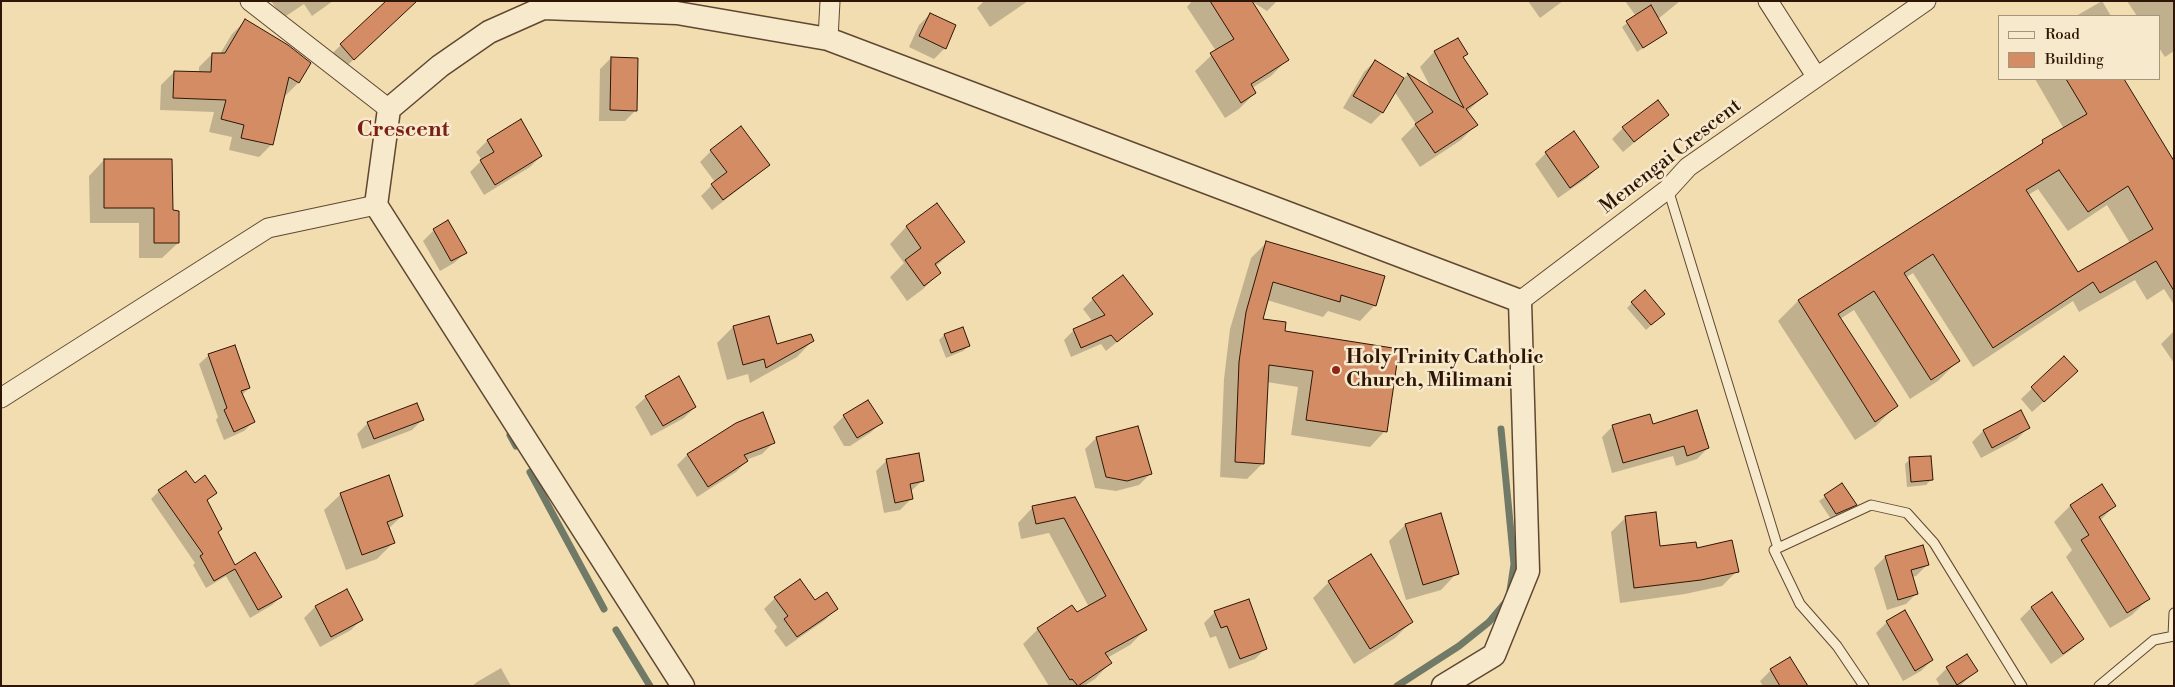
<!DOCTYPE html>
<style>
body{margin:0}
#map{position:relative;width:2175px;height:687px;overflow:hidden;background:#f2ddb1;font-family:"Libre Bodoni",serif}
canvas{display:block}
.frame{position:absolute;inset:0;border:2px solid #2f1506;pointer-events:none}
.legend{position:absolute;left:1998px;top:15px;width:162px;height:65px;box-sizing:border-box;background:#f7e9cc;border:1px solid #a7947d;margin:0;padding:6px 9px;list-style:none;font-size:15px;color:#2f1506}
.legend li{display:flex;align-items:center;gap:10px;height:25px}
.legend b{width:25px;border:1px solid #a7947d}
</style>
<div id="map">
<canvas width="2175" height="687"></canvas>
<div class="frame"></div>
<ul class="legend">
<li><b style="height:6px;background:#f7e9cc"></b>Road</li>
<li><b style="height:14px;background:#d38c64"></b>Building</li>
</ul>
</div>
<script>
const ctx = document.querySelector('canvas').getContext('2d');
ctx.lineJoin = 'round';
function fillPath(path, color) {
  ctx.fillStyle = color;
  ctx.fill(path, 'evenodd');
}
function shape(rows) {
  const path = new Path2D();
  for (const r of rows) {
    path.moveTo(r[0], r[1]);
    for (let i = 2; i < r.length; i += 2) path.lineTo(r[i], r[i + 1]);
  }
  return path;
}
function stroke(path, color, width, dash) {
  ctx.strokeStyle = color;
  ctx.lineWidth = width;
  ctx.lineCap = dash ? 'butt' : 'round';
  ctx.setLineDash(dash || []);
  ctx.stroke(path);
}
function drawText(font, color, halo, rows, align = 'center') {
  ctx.font = font + ' "Libre Bodoni",serif';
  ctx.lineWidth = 5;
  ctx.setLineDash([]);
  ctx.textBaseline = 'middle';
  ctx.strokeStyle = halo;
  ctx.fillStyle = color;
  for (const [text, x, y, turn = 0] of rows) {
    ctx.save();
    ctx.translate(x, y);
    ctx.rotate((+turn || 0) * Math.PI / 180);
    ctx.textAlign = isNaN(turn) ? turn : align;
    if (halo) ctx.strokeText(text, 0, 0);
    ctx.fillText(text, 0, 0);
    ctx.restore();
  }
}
fillPath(shape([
 [271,1,333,1,312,16,304,4,283,18],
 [388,1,417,1,337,75,324,61],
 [984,1,1028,1,990,27,977,8],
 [1192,1,1251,1,1288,59,1271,76,1252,88,1255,93,1239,109,1225,118,1195,71,1216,51,1187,7],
 [1251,1,1277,1,1267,11],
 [1528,1,1563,1,1540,18],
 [1625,1,1680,1,1658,19,1666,33,1637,52,1622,27,1636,16],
 [2102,1,2111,16,2076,16],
 [2127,1,2174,1,2174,51,2165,57,2159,48,2159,16,2137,16],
 [930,14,945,48,934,59,909,47,919,25],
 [245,21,310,63,298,83,285,96,283,94,272,144,259,157,229,150,232,137,209,132,214,112,160,110,161,85,174,72,199,73,199,67,212,54,220,54,232,34],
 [1458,39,1466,54,1462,58,1486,94,1467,112,1476,125,1461,140,1420,167,1401,139,1416,124,1394,91,1382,113,1371,124,1343,108,1364,72,1375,61,1403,79,1407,75,1432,90,1420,67,1434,52],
 [611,58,636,110,625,121,599,121,600,69],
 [2035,79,2122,79,2150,126,2174,162,2174,305,2164,289,2147,300,2135,280,2079,312,2073,301,1973,367,1913,273,1905,278,1958,361,1938,381,1910,399,1854,310,1840,319,1896,406,1876,426,1855,440,1778,321,1798,301,2064,129],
 [2038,189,2068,231,2107,205,2130,243,2078,274,2028,195],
 [1667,115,1623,152,1612,139,1623,128],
 [487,141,541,156,530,167,484,195,470,172,482,160,476,152],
 [711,151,768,165,757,175,712,210,701,196,715,182,700,162],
 [1546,153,1598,167,1587,178,1558,198,1535,164],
 [104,160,171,212,178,243,162,258,139,258,139,223,90,223,89,176],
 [937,205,963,242,935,267,939,273,923,289,907,301,890,277,904,263,890,244,906,227],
 [434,230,465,253,454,263,440,271,423,241],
 [1266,243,1375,305,1360,321,1328,311,1323,317,1267,300,1261,320,1283,332,1385,431,1370,447,1291,435,1298,387,1267,382,1263,463,1247,479,1220,477,1224,379,1230,329,1251,258],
 [1093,299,1151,314,1106,351,1101,344,1071,357,1064,340,1074,330,1093,322,1083,309],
 [1632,303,1658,319,1646,330,1627,308],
 [733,327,776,346,813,340,797,357,750,383,748,374,727,380,717,343],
 [963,329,969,346,963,351,946,358,939,340,944,335],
 [2174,331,2174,363,2161,344],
 [209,355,249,388,242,395,253,422,244,431,224,440,216,420,218,417,199,364],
 [2064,358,2066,382,2032,412,2021,399],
 [646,397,695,407,684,418,651,436,635,407],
 [868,402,881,423,870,433,850,446,844,446,833,427,844,416],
 [2020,412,2028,428,2017,439,1981,458,1972,442,1983,431],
 [423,419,412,430,362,449,357,434,368,423],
 [1613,426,1652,426,1708,448,1697,459,1676,466,1673,456,1612,473,1602,437],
 [1137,427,1150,474,1139,485,1116,491,1095,488,1085,449,1096,438],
 [773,443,762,454,746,460,747,461,736,472,697,497,677,465,688,454],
 [1910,459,1931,480,1926,485,1907,487,1905,464],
 [887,460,923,480,910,492,911,499,900,510,884,513,876,471],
 [194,485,215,492,206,501,217,533,235,567,281,597,272,605,250,618,226,576,206,588,193,565,195,563,151,499,159,491],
 [1842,485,1855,505,1850,510,1831,519,1819,501],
 [2102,486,2114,506,2100,521,2148,599,2132,615,2110,628,2066,557,2072,550,2054,522,2070,506],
 [341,494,402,516,388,529,393,543,377,559,346,570,324,510],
 [1074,498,1145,630,1130,645,1107,658,1110,663,1095,679,1084,686,1049,686,1023,644,1038,629,1077,614,1089,607,1049,533,1021,539,1018,523,1033,507],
 [1626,517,1659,548,1696,550,1737,571,1722,586,1685,594,1620,603,1611,532],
 [1405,525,1457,573,1441,590,1406,600,1389,541],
 [1370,556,1411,622,1395,638,1354,664,1313,598,1329,582],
 [1885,557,1927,565,1916,576,1912,577,1917,593,1906,604,1887,610,1874,568],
 [347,590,362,619,351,630,320,647,304,618,315,607],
 [2052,594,2082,639,2071,650,2051,664,2020,619,2031,608],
 [775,598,815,602,836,609,825,620,786,647,774,631,777,627,764,609],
 [1215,612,1266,648,1255,659,1229,669,1216,636,1210,638,1204,623],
 [1887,622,1932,660,1921,671,1903,681,1876,633],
 [501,668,511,686,472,686,477,682],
 [1947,668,1976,671,1960,686,1940,686,1936,679],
 [1771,670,1807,686,1763,686,1760,681]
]), '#0003');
stroke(shape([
 [1501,429,1514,564,1510,591],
 [510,435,516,446],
 [530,472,604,609],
 [616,630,650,686],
 [1397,686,1459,646,1489,622,1505,603]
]), '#707a66', 7);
const building = shape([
 [386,1,417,1,354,60,340,44,386,1],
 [1210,1,1252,1,1289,60,1251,84,1256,93,1241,103,1210,53,1234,39,1210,1],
 [1651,5,1667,33,1643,48,1626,21,1651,5],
 [930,13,956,25,946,49,919,36,930,13],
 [245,19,288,45,311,63,299,83,289,77,273,145,241,138,244,125,221,119,226,100,173,98,174,71,211,72,212,53,225,53,245,19],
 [1458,38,1468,54,1463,57,1488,94,1466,109,1478,125,1435,153,1415,124,1433,112,1407,73,1464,108,1434,51,1458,38],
 [611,57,638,58,637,111,610,110,611,57],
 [1375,60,1404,78,1383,113,1353,96,1375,60],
 [2066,79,2124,79,2174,161,2174,291,2156,261,2100,293,2093,282,1993,348,1933,254,1904,273,1960,361,1931,380,1874,291,1838,314,1898,406,1875,422,1798,300,2043,143,2042,140,2087,114,2066,79],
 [2059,170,2088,212,2128,186,2153,229,2078,272,2026,190,2059,170],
 [1658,100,1669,115,1634,142,1622,127,1658,100],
 [521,119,542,156,495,185,480,160,494,152,487,140,521,119],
 [741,126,770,165,723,200,711,184,727,172,710,150,741,126],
 [1574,131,1599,167,1570,188,1545,152,1574,131],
 [104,159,172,159,173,210,179,211,179,243,154,243,154,208,104,208,104,159],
 [937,203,965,242,935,264,941,273,924,286,905,260,921,248,906,226,937,203],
 [448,220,467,253,451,261,433,229,448,220],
 [1266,241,1385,276,1376,306,1341,295,1340,302,1273,282,1263,319,1286,322,1285,331,1399,349,1387,432,1306,420,1313,371,1269,365,1264,464,1235,462,1239,362,1246,312,1266,241],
 [1123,275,1153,314,1117,342,1111,335,1081,348,1073,329,1105,315,1092,298,1123,275],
 [1645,290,1665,314,1651,325,1631,302,1645,290],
 [769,316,777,344,811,334,814,341,766,368,764,359,743,365,733,326,769,316],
 [963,327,970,346,951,353,944,334,963,327],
 [235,345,250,388,241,391,255,422,234,432,224,410,227,408,208,354,235,345],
 [2064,356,2078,371,2044,402,2031,387,2064,356],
 [679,376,696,407,663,426,645,396,679,376],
 [868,400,883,423,857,438,843,415,868,400],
 [417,403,424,420,374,439,367,422,417,403],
 [1697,410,1709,448,1687,456,1684,446,1623,463,1612,425,1650,414,1653,424,1697,410],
 [2021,410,2030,428,1992,448,1983,430,2021,410],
 [763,412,775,443,744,455,748,461,708,487,687,454,736,423,763,412],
 [1138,426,1152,474,1127,481,1106,477,1096,437,1138,426],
 [919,453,924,481,910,484,913,499,895,503,886,459,919,453],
 [1931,456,1933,480,1911,482,1909,457,1931,456],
 [186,471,195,483,205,475,217,493,207,500,222,529,218,532,235,565,255,552,282,597,258,610,235,569,214,581,200,556,203,554,158,490,186,471],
 [389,475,403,516,387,522,395,543,362,555,340,493,389,475],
 [1842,483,1857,505,1836,514,1824,495,1842,483],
 [2102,484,2116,506,2099,517,2150,599,2127,613,2081,540,2089,535,2070,505,2102,484],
 [1075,497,1147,630,1105,653,1112,663,1078,686,1072,679,1070,680,1037,628,1072,605,1077,612,1106,596,1064,518,1036,524,1032,506,1075,497],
 [1656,512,1660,546,1696,542,1697,548,1732,540,1739,572,1701,580,1634,588,1625,516,1656,512],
 [1441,513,1459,574,1423,585,1405,524,1441,513],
 [1923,545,1929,565,1911,570,1918,594,1898,600,1885,556,1923,545],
 [1371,554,1413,622,1370,649,1328,581,1371,554],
 [800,579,815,600,827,592,838,609,797,637,784,619,788,616,774,597,800,579],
 [347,589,363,620,331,637,315,606,347,589],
 [2052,592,2084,639,2063,654,2031,607,2052,592],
 [1249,599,1267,649,1240,659,1227,626,1221,628,1214,611,1249,599],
 [1905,610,1933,660,1915,671,1886,621,1905,610],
 [1967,654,1978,671,1957,685,1946,667,1967,654],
 [1790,657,1808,686,1780,686,1770,669,1790,657]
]);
fillPath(building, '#d38c64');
stroke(building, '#2f1506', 1);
const service = shape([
 [1668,189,1778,548,1774,550,1800,604,1837,646,1864,686],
 [1778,548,1871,505,1907,513,1934,543,2022,686],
 [2173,636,2174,613],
 [2099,686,2154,640,2174,636]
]);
const minor = shape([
 [250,1,389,109],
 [1768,1,1816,76],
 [828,39,830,1],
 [1520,301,1668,189,1688,167,1926,1],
 [1,398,268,228,376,205]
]);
const tertiary = shape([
 [683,686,376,205,389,109,440,66,489,32,543,8,677,13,828,39,1520,301,1528,571,1494,655,1443,686]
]);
stroke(service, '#604731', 11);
stroke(minor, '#604731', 21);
stroke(tertiary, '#604731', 25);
stroke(service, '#f7e9cc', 9);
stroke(minor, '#f7e9cc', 19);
stroke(tertiary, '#f7e9cc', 22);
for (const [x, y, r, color] of [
 [1336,370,5,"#8f2418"]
]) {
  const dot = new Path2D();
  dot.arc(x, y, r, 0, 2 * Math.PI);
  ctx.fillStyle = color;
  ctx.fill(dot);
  stroke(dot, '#f7e9cc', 2);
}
drawText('20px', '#2f1506', '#f7e9cc', [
 ["Menengai Crescent",1671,157,-38]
]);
drawText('bold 20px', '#2f1506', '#f7e9cc', [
 ["Holy Trinity Catholic",1346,358],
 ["Church, Milimani",1346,381]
], 'left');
drawText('bold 22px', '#7a1f14', '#f7e9cc', [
 ["Crescent",403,131]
]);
</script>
